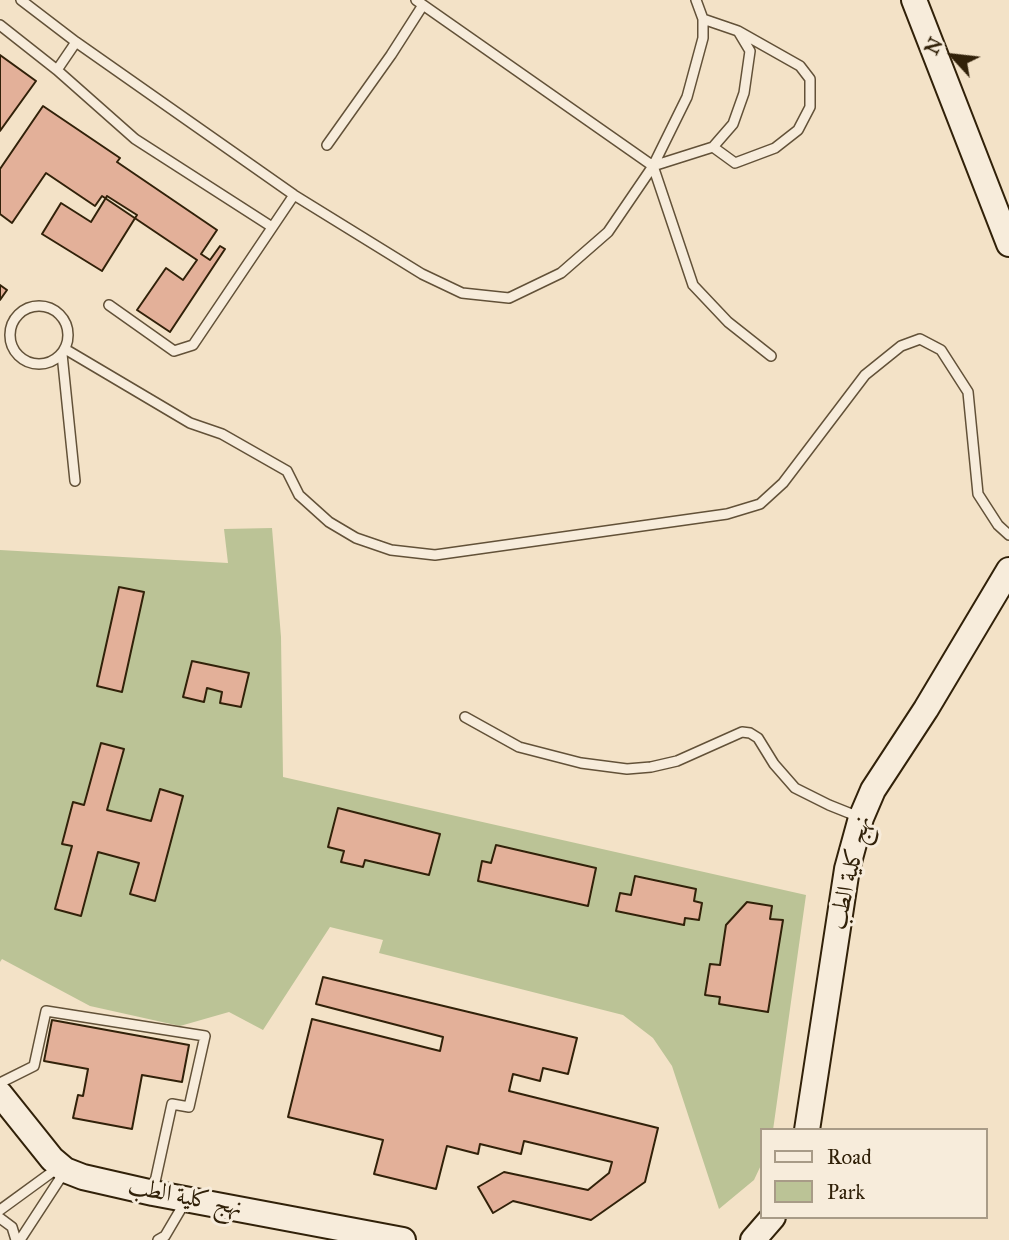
<!DOCTYPE html>
<meta charset="utf-8">
<style>
body{margin:0}
#map{position:relative;width:1009px;height:1240px;overflow:hidden;background:#f3e2c7;font-family:"IM FELL Great Primer",serif}
canvas{display:block}
.legend{position:absolute;left:760px;top:1128px;width:228px;height:91px;box-sizing:border-box;background:#f7ecdb;border:2px solid #a89b87;margin:0;padding:9px 12px;list-style:none;font-size:21px;color:#312109}
.legend li{display:flex;align-items:center;gap:14px;height:35px}
.legend b{width:35px;border:2px solid #a89b87}
.north{position:absolute;left:918px;top:21px;width:70px;height:70px;-webkit-text-stroke:5px #f7ecdb;paint-order:stroke;rotate:297deg;font-size:19px;font-weight:700;line-height:28px;text-align:center;color:#312109}
.north::after{content:'';display:block;margin:auto;width:24px;height:32px;background:#312109;clip-path:polygon(50% 0,100% 100%,50% 72%,0 100%)}
</style>
<div id="map">
<canvas width="1009" height="1240"></canvas>
<ul class="legend">
<li><b style="height:9px;background:#f7ecdb"></b>Road</li>
<li><b style="height:19px;background:#bbc396"></b>Park</li>
</ul>
<div class="north">N</div>
</div>
<script>
const ctx = document.querySelector('canvas').getContext('2d');
ctx.lineJoin = 'round';
function fillPath(path, color) {
  ctx.fillStyle = color;
  ctx.fill(path, 'evenodd');
}
function shape(rows) {
  const path = new Path2D();
  for (const r of rows) {
    if (r.length === 3) {
      path.moveTo(r[0] + r[2], r[1]);
      path.arc(r[0], r[1], r[2], 0, 2 * Math.PI);
      continue;
    }
    path.moveTo(r[0], r[1]);
    for (let i = 2; i < r.length; i += 2) path.lineTo(r[i], r[i + 1]);
  }
  return path;
}
function stroke(path, color, width, dash) {
  ctx.strokeStyle = color;
  ctx.lineWidth = width;
  ctx.lineCap = dash ? 'butt' : 'round';
  ctx.setLineDash(dash || []);
  ctx.stroke(path);
}
function drawText(font, color, halo, rows, align = 'center') {
  ctx.font = font + ' "IM FELL Great Primer",Amiri,serif';
  ctx.lineWidth = 6;
  ctx.setLineDash([]);
  ctx.textBaseline = 'middle';
  ctx.strokeStyle = halo;
  ctx.fillStyle = color;
  for (const [text, x, y, turn = 0] of rows) {
    ctx.save();
    ctx.translate(x, y);
    ctx.rotate((+turn || 0) * Math.PI / 180);
    ctx.textAlign = isNaN(turn) ? turn : align;
    if (halo) ctx.strokeText(text, 0, 0);
    ctx.fillText(text, 0, 0);
    ctx.restore();
  }
}
fillPath(shape([
 [272,528,281,637,283,777,806,895,773,1130,762,1130,762,1163,754,1180,719,1209,672,1066,653,1038,623,1015,379,953,383,940,330,927,263,1030,229,1012,180,1026,90,1006,2,959,0,962,0,550,228,563,224,529]
]), '#bbc396');
const building = shape([
 [0,55,36,81,0,131,0,55],
 [43,106,120,158,117,162,217,230,201,254,210,260,220,246,225,249,170,332,137,310,166,268,183,280,197,260,102,196,95,206,46,173,12,223,0,214,0,169,43,106],
 [107,196,137,215,102,271,42,234,61,203,91,222,107,196],
 [0,285,7,290,0,300,0,285],
 [119,587,144,592,122,692,97,686,119,587],
 [192,661,249,673,241,707,220,703,222,692,207,688,204,702,183,697,192,661],
 [101,743,124,749,107,810,151,821,160,789,183,796,155,901,130,894,139,863,98,852,81,916,55,909,72,846,62,844,73,802,84,805,101,743],
 [338,808,440,834,429,875,365,860,363,867,341,862,344,851,328,847,338,808],
 [496,845,596,868,588,906,478,881,482,861,491,863,496,845],
 [635,876,696,889,694,901,702,903,699,920,685,918,684,925,616,911,620,893,631,895,635,876],
 [747,902,772,906,770,919,783,920,768,1012,719,1004,720,997,705,995,710,964,720,965,726,925,747,902],
 [323,977,577,1038,568,1074,543,1068,540,1081,513,1074,509,1091,658,1128,645,1182,591,1220,513,1201,493,1213,478,1187,504,1172,588,1190,609,1173,612,1162,524,1141,521,1154,480,1144,478,1154,447,1146,436,1189,374,1174,383,1140,288,1117,312,1019,440,1051,443,1037,316,1004,323,977],
 [52,1020,189,1045,182,1082,142,1075,132,1129,73,1118,78,1095,83,1096,88,1069,44,1061,52,1020]
]);
fillPath(building, '#e3b099');
stroke(building, '#312109', 2);
const lane = shape([
 [21,0,76,42,294,195,422,274,462,293,509,298,561,273,608,232,653,166,687,97,703,38,703,19,696,0],
 [416,0,653,166,693,285,728,322,771,356],
 [0,25,57,70,135,139,272,227],
 [57,70,76,42],
 [327,145,391,55,423,5],
 [713,147,735,163,775,148,798,130,810,107,810,79,800,66,738,31],
 [653,166,713,147,733,124,744,93,750,51,738,31,703,19],
 [109,305,174,351,193,345,294,195],
 [39,335,29],
 [65,349,190,423,222,434,287,471,299,495,329,522,356,538,391,550,435,555,727,514,760,504,783,483,865,375,901,346,920,339,941,350,968,392,978,494,998,525,1009,535],
 [62,354,75,481],
 [465,717,519,747,581,763,627,769,651,767,677,761,742,732,750,733,758,738,774,764,795,788,829,805,859,817],
 [0,1083,34,1066,46,1011,205,1036,189,1107,172,1104,153,1191],
 [0,1210,59,1167],
 [0,1218,12,1227,16,1240],
 [20,1240,65,1171],
 [158,1240,165,1236,185,1202]
]);
const secondary = shape([
 [914,0,1009,244],
 [0,1094,52,1159,65,1170,83,1177,153,1193,403,1240],
 [807,1130,847,869,861,818,873,790,926,709,1009,570],
 [753,1240,773,1217]
]);
stroke(lane, '#625138', 12);
stroke(secondary, '#312109', 28);
stroke(lane, '#f7ecdb', 9);
stroke(secondary, '#f7ecdb', 24);
drawText('24px', '#312109', '#f7ecdb', [
 ["نهج كلية الطب",851,873,-77],
 ["نهج كلية الطب",185,1198,11]
]);
</script>
